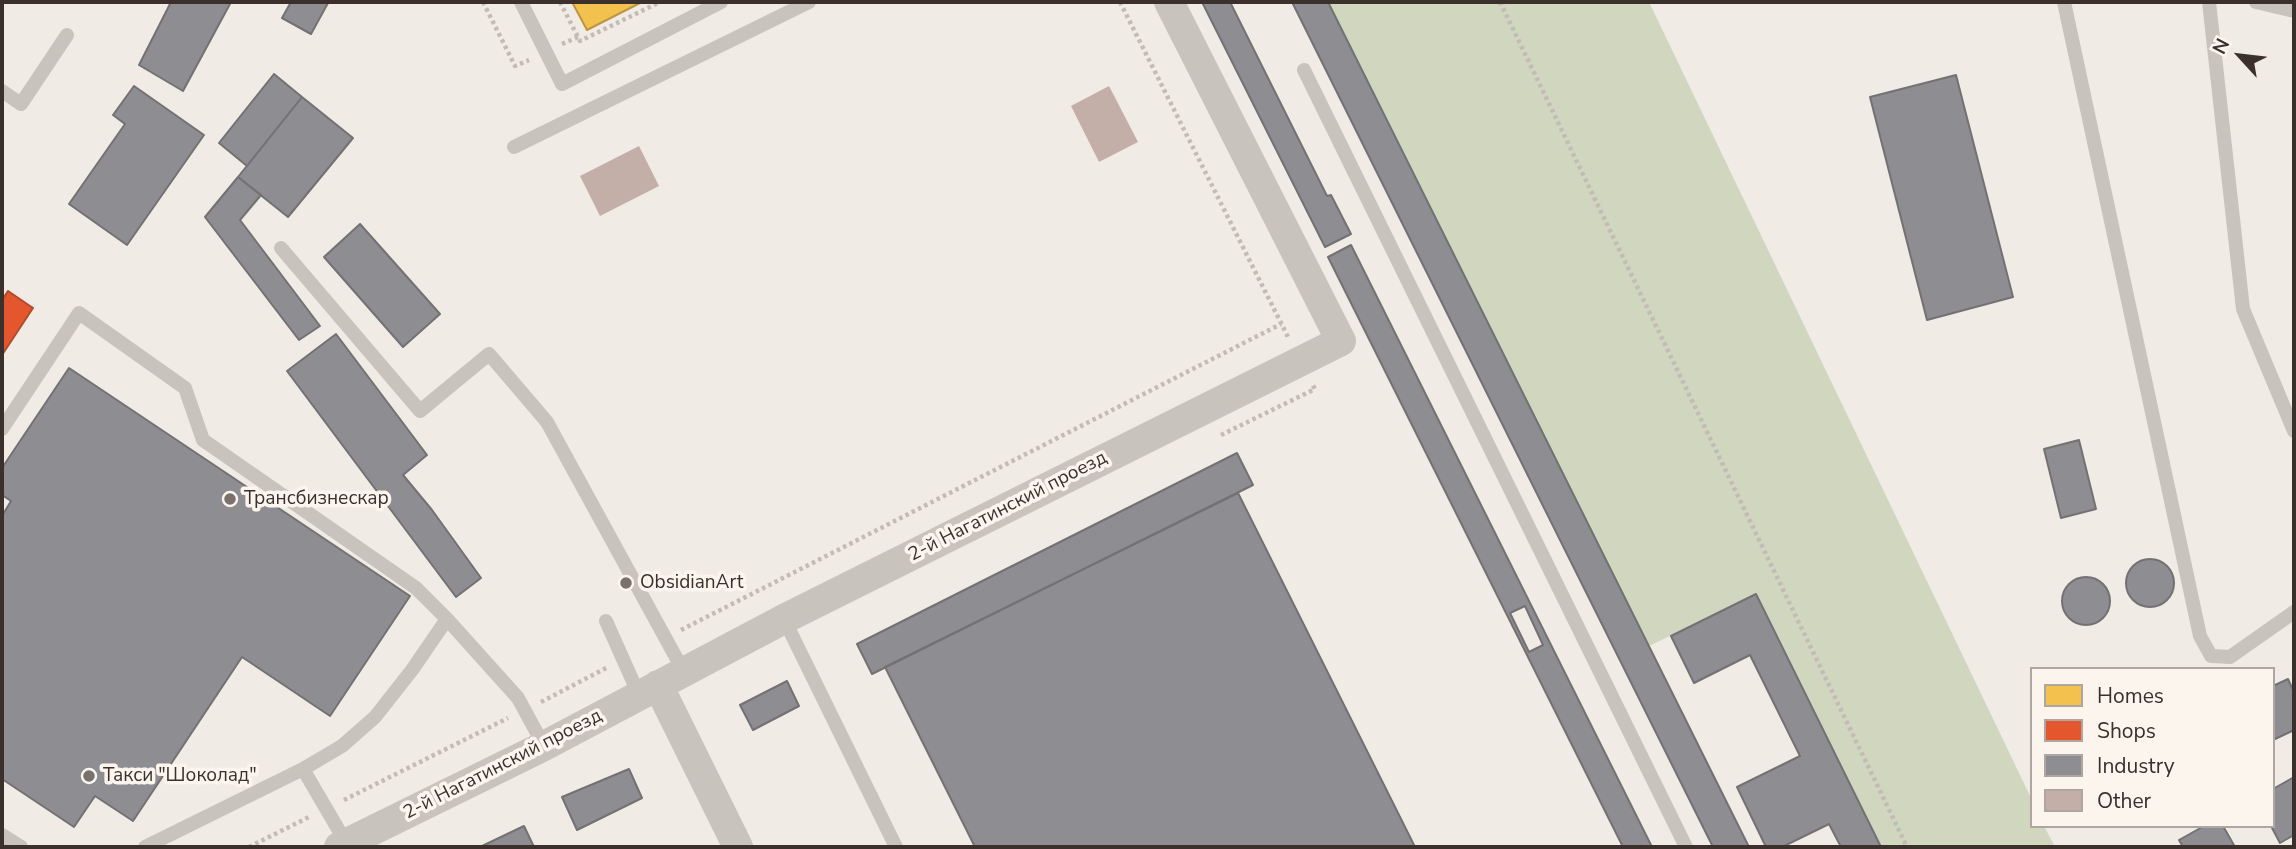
<!DOCTYPE html>
<meta charset="utf-8">
<style>
body{margin:0}
#map{position:relative;width:2296px;height:849px;overflow:hidden;background:#f0ebe5;font-family:"Nunito Sans",sans-serif}
canvas{display:block}
.frame{position:absolute;inset:0;border:4px solid #3b302b;pointer-events:none}
.legend{position:absolute;left:2030px;top:667px;width:245px;height:161px;box-sizing:border-box;background:#fbf5ee;border:2px solid #aea6a0;margin:0;padding:9px 12px;list-style:none;font-size:21px;color:#3b302b}
.legend li{display:flex;align-items:center;gap:14px;height:35px}
.legend b{width:35px;border:2px solid #aea6a0}
.north{position:absolute;left:2205px;top:21px;width:70px;height:70px;-webkit-text-stroke:5px #fbf5ee;paint-order:stroke;rotate:297deg;font-size:19px;font-weight:700;line-height:28px;text-align:center;color:#3b302b}
.north::after{content:'';display:block;margin:auto;width:24px;height:32px;background:#3b302b;clip-path:polygon(50% 0,100% 100%,50% 72%,0 100%)}
</style>
<div id="map">
<canvas width="2296" height="849"></canvas>
<div class="frame"></div>
<ul class="legend">
<li><b style="height:19px;background:#f2c14e"></b>Homes</li>
<li><b style="height:19px;background:#e4572e"></b>Shops</li>
<li><b style="height:19px;background:#8d8d92"></b>Industry</li>
<li><b style="height:19px;background:#c3afa7"></b>Other</li>
</ul>
<div class="north">N</div>
</div>
<script>
const ctx = document.querySelector('canvas').getContext('2d');
ctx.lineJoin = 'round';
function fillPath(path, color) {
  ctx.fillStyle = color;
  ctx.fill(path, 'evenodd');
}
function shape(rows) {
  const path = new Path2D();
  for (const r of rows) {
    if (r.length === 3) {
      path.moveTo(r[0] + r[2], r[1]);
      path.arc(r[0], r[1], r[2], 0, 2 * Math.PI);
      continue;
    }
    path.moveTo(r[0], r[1]);
    for (let i = 2; i < r.length; i += 2) path.lineTo(r[i], r[i + 1]);
  }
  return path;
}
function stroke(path, color, width, dash) {
  ctx.strokeStyle = color;
  ctx.lineWidth = width;
  ctx.lineCap = dash ? 'butt' : 'round';
  ctx.setLineDash(dash || []);
  ctx.stroke(path);
}
function drawText(font, color, halo, rows, align = 'center') {
  ctx.font = font + ' "Nunito Sans",sans-serif';
  ctx.lineWidth = 7;
  ctx.setLineDash([]);
  ctx.textBaseline = 'middle';
  ctx.strokeStyle = halo;
  ctx.fillStyle = color;
  for (const [text, x, y, turn = 0] of rows) {
    ctx.save();
    ctx.translate(x, y);
    ctx.rotate((+turn || 0) * Math.PI / 180);
    ctx.textAlign = isNaN(turn) ? turn : align;
    if (halo) ctx.strokeText(text, 0, 0);
    ctx.fillText(text, 0, 0);
    ctx.restore();
  }
}
fillPath(shape([
 [1328,2,1649,2,2032,800,2032,826,2044,826,2055,847,1881,847,1756,594,1649,646]
]), '#d1d6bf');
const homes = shape([
 [572,2,642,2,587,30,572,2]
]);
fillPath(homes, '#f2c14e');
stroke(homes, '#bb9644', 2);
const shops = shape([
 [8,291,33,308,2,355,2,300,8,291]
]);
fillPath(shops, '#e4572e');
stroke(shops, '#b14b2d', 2);
const industry = shape([
 [171,2,231,2,183,91,139,65,171,2],
 [291,2,328,3,311,34,282,18,291,2],
 [1202,2,1230,2,1327,196,1331,195,1351,234,1325,247,1202,2],
 [1292,2,1328,2,1749,847,1713,847,1292,2],
 [274,74,302,97,247,166,219,143,274,74],
 [1956,75,2013,297,1927,320,1870,97,1956,75],
 [134,86,204,135,127,245,69,204,125,124,113,115,134,86],
 [302,97,353,138,288,217,238,177,302,97],
 [238,177,261,195,240,220,320,326,299,340,205,217,238,177],
 [360,224,440,314,403,347,324,257,360,224],
 [1351,245,1652,847,1623,847,1328,257,1351,245],
 [336,334,427,455,403,475,432,510,481,578,456,597,287,371,336,334],
 [69,368,410,596,330,716,242,657,133,821,95,796,74,827,2,779,2,516,11,501,2,495,2,468,69,368],
 [2079,440,2096,509,2061,518,2044,449,2079,440],
 [1237,453,1253,485,872,674,857,644,1237,453],
 [1238,493,1415,847,975,847,885,667,1238,493],
 [2150,583,24],
 [2086,601,24],
 [1756,594,1881,847,1841,847,1829,824,1782,847,1766,847,1737,787,1800,756,1750,655,1694,683,1671,636,1756,594],
 [1525,606,1543,645,1529,652,1510,613,1525,606],
 [2288,679,2294,692,2294,730,2273,740,2273,686,2288,679],
 [787,681,799,706,753,730,740,705,787,681],
 [629,769,642,798,577,830,562,797,629,769],
 [2294,777,2294,835,2280,843,2271,826,2273,826,2273,789,2294,777],
 [524,826,534,847,480,847,524,826],
 [2204,826,2223,826,2235,847,2183,847,2179,840,2204,826]
]);
fillPath(industry, '#8d8d92');
stroke(industry, '#747173', 2);
fillPath(shape([
 [1109,86,1138,142,1099,162,1071,106],
 [639,146,659,186,600,216,580,176]
]), '#c3afa7');
stroke(shape([
 [483,2,515,66,529,60],
 [560,2,580,41,660,2],
 [1120,2,1289,339],
 [1500,2,1907,847],
 [562,44,578,37],
 [1221,435,1315,389,1312,384],
 [681,630,1281,324],
 [541,702,608,667],
 [344,800,508,718],
 [249,847,311,816]
]), '#c2bbb6', 4.5, [3.5, 3.5]);
stroke(shape([
 [521,2,562,84,721,2],
 [2064,2,2200,636,2211,656,2230,657,2294,612],
 [2209,2,2243,309,2294,431],
 [2256,2,2294,11],
 [1304,70,1686,847],
 [2,91,21,104,67,35],
 [514,147,809,2],
 [281,248,420,411,489,354,547,422,684,672],
 [2,429,79,313,185,388,203,440,416,588,447,619,412,670,375,717,342,746,303,769,145,847],
 [447,619,518,698,544,746],
 [784,619,896,847],
 [606,621,639,695],
 [303,769,348,846],
 [2,835,21,847]
]), '#c9c3be', 14);
stroke(shape([
 [658,685,738,847],
 [339,847,544,746,784,619,1341,341,1169,2]
]), '#c9c3be', 30);
for (const [x, y, r, color] of [
 [230,499,7,"#7a716c"],
 [626,583,7,"#7a716c"],
 [89,776,7,"#7a716c"]
]) {
  const dot = new Path2D();
  dot.arc(x, y, r, 0, 2 * Math.PI);
  ctx.fillStyle = color;
  ctx.fill(dot);
  stroke(dot, '#fbf5ee', 2.5);
}
drawText('19px', '#3b302b', '#fbf5ee', [
 ["Трансбизнескар",244,499],
 ["ObsidianArt",640,583],
 ["Такси \"Шоколад\"",103,776]
], 'left');
drawText('19px', '#3b302b', '#fbf5ee', [
 ["2-й Нагатинский проезд",1008,507,-27],
 ["2-й Нагатинский проезд",503,765,-27]
]);
</script>
